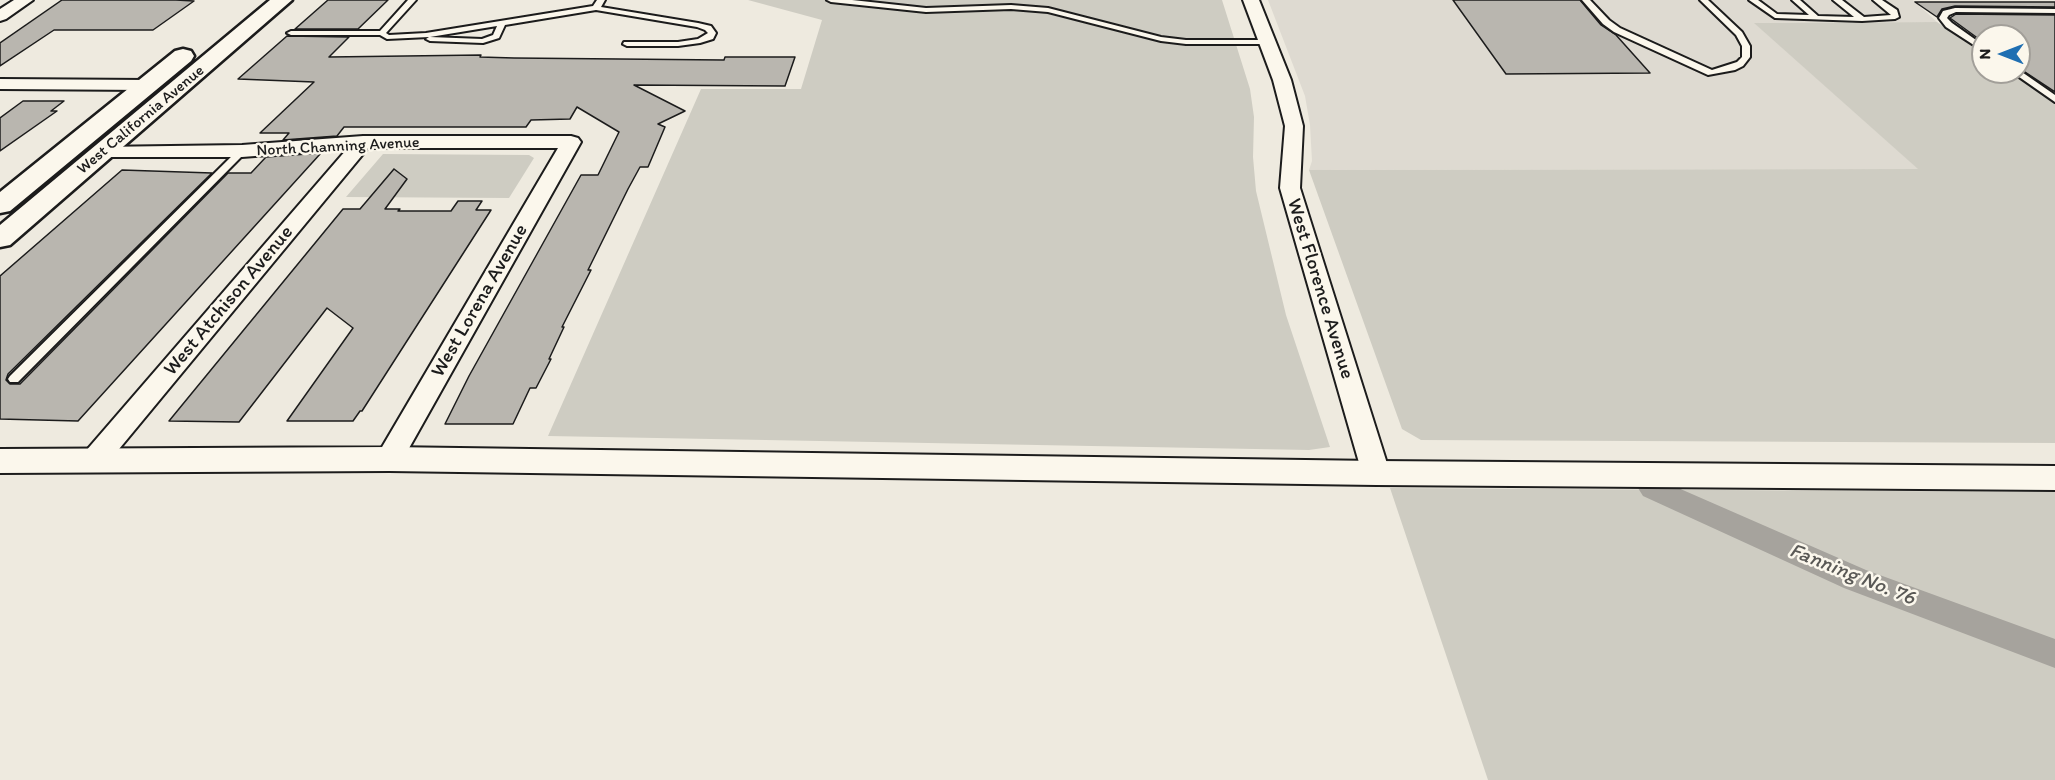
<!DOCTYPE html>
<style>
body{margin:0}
#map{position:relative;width:2055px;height:780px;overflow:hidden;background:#eeeadf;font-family:Itim,sans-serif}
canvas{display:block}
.north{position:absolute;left:1971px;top:24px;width:60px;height:60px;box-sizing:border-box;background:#fbf7ec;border:2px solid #a29f99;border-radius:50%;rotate:270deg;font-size:16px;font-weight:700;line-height:24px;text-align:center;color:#1c1c1c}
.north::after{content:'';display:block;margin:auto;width:21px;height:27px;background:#1f6fb2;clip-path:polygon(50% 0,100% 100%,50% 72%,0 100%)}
</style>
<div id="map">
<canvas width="2055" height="780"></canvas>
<div class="north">N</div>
</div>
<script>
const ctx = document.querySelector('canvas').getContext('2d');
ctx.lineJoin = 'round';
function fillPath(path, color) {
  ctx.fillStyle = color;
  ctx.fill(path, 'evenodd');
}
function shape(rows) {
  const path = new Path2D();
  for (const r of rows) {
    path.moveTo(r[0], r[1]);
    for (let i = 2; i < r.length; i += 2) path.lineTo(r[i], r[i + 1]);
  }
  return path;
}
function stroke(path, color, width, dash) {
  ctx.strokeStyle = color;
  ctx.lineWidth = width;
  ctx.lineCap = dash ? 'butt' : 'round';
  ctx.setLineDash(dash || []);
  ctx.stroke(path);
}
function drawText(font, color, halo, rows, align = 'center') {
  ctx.font = font + ' Itim,sans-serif';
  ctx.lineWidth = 5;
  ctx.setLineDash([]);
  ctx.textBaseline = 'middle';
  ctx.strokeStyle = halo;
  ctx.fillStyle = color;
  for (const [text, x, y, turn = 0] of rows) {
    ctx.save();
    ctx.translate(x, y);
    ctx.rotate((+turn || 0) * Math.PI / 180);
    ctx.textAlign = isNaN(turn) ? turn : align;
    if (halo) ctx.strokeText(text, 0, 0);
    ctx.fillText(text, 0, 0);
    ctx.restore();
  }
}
fillPath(shape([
 [1268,0,1913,0,1937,22,1755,23,1919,169,1309,170,1312,161,1310,125,1305,96]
]), '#dedad1');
fillPath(shape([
 [748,0,1222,0,1250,89,1254,117,1253,157,1256,191,1286,315,1330,447,1309,450,548,436,701,89,801,89,822,20],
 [1937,22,1983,53,1983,72,2010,72,2055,102,2055,443,1421,440,1402,429,1309,170,1918,169,1754,23],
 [383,154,529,155,534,158,509,198,346,197],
 [1390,488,2055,492,2055,780,1488,780]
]), '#ceccc2');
fillPath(shape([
 [1653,477,1866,570,2055,639,2055,668,1844,588,1643,496,1638,488,1643,480,1653,477]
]), '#a6a39d');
const building = shape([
 [62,0,176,0,194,1,153,30,54,30,0,66,0,43,62,0],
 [328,0,388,0,358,29,295,29,328,0],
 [1453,0,1580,0,1601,25,1616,35,1650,73,1506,74,1453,0],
 [1915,2,2055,2,2055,7,1955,6,1942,9,1937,17,1915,2],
 [1956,14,2055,15,2055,92,2019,68,2019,36,1983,36,1983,42,1950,18,1956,14],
 [287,36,349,37,329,57,481,55,480,57,514,58,724,60,725,57,795,57,785,86,634,85,685,111,658,124,665,127,648,167,640,167,628,189,588,270,591,270,562,327,564,327,549,359,551,359,536,388,530,388,513,424,445,424,469,376,581,175,598,175,619,132,577,107,570,119,531,120,526,127,344,127,337,136,283,140,289,133,260,133,314,82,238,79,287,36],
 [23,101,64,101,51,111,57,111,0,151,0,118,23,101],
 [321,153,78,421,0,419,0,276,122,170,212,173,8,374,6,380,10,384,20,384,228,173,251,173,266,157,321,153],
 [394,169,407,179,385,209,400,209,398,211,451,211,458,201,482,201,476,210,491,210,362,411,360,411,353,421,287,421,353,328,327,308,239,422,169,421,343,209,360,209,394,169]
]);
fillPath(building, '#b9b6af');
stroke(building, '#1c1c1c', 1.5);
const service = shape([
 [408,0,416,0,386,33,389,35,426,33,593,6,597,0,605,0,601,7,698,23,711,26,716,33,713,39,700,43,678,46,627,46,623,44,624,42,678,42,698,39,708,33,705,30,697,27,596,10,505,25,499,38,483,43,430,41,426,39,429,37,387,39,380,35,291,35,287,33,291,31,380,31,408,0],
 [497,26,493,35,482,39,430,37,497,26],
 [827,0,852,0,926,8,1011,5,1048,8,1161,37,1186,40,1267,40,1271,42,1267,44,1186,44,1161,41,1048,12,1011,9,926,12,831,2,827,0],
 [1582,0,1590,0,1609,20,1620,28,1712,70,1737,62,1742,57,1742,46,1736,35,1700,0,1708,0,1742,32,1750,46,1750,57,1743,66,1735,70,1708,75,1614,32,1603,24,1582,0],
 [1749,0,1758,0,1777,14,1809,15,1792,0,1800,0,1818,16,1854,17,1833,0,1842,0,1864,17,1891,15,1873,0,1882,0,1897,10,1899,17,1895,19,1862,21,1775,18,1749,0],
 [1955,8,2055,9,2055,13,1956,12,1949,15,1947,18,1952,23,1983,45,1983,51,1946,27,1939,18,1943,11,1955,8],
 [2019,70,2055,95,2055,102,2012,72,2019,72,2019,70],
 [242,148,245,149,245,153,18,382,10,382,8,379,10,376,239,149,242,148]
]);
const minor = shape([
 [14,0,33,0,6,19,0,21,0,9,14,0],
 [1243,0,1259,0,1291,80,1303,126,1300,188,1390,473,1386,480,1376,483,1366,480,1362,473,1280,188,1285,126,1273,80,1243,0],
 [0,79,147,80,153,81,156,85,153,89,147,90,0,89,0,79],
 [363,136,571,136,578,138,581,142,399,466,389,469,379,466,375,459,558,148,368,148,105,466,95,469,85,466,81,459,85,452,347,149,242,157,106,157,99,155,96,151,99,147,242,145,363,136]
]);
const tertiary = shape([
 [389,447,1376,461,2055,466,2055,490,1376,485,389,471,0,473,0,449,389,447]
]);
const secondary = shape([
 [270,0,292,0,10,245,0,247,0,225,270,0],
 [183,49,191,51,194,56,191,61,10,211,0,213,0,192,175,51,183,49]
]);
stroke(service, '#1c1c1c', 4);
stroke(minor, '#1c1c1c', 4);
stroke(tertiary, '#1c1c1c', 4);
stroke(secondary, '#1c1c1c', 5);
fillPath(service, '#fbf7ec');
fillPath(minor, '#fbf7ec');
fillPath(tertiary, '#fbf7ec');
fillPath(secondary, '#fbf7ec');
drawText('16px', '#1c1c1c', '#fbf7ec', [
 ["West California Avenue",141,120,-40],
 ["North Channing Avenue",338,147,-3]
]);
drawText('20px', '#1c1c1c', '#fbf7ec', [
 ["West Florence Avenue",1320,289,73],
 ["West Atchison Avenue",229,301,-50],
 ["West Lorena Avenue",480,301,-60]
]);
drawText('italic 21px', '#5a5956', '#fbf7ec', [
 ["Fanning No. 76",1852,575,22]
]);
</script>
